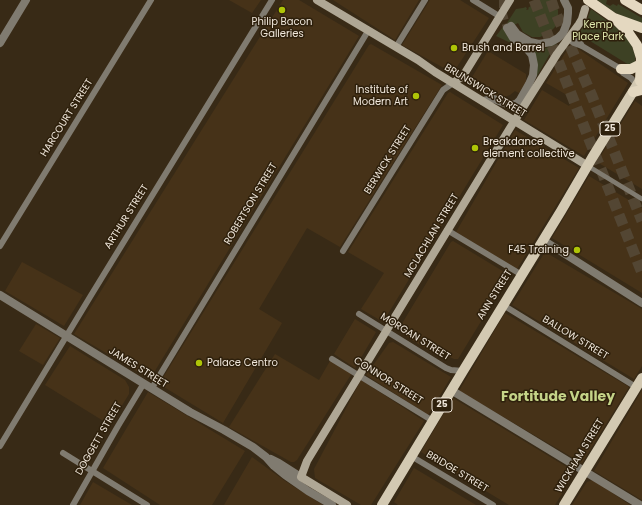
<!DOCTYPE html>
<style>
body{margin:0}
canvas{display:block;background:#382a16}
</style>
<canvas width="642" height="505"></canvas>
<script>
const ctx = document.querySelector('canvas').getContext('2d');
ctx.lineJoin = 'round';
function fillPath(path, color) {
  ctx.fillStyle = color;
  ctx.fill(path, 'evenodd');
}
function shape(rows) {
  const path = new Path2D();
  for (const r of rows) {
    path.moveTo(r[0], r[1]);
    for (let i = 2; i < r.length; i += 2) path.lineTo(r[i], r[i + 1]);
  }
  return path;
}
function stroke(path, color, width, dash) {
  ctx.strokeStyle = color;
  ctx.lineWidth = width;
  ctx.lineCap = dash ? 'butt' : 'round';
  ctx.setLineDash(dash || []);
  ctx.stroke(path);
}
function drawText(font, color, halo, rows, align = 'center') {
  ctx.font = font + ' Poppins,sans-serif';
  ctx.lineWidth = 3;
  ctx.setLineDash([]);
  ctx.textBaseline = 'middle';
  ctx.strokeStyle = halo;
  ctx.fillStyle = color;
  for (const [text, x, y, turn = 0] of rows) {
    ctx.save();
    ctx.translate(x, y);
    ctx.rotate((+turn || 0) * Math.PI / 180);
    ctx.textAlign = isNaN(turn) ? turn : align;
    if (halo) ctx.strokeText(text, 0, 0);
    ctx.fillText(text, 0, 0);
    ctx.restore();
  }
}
fillPath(shape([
 [229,0,261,0,252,13],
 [283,0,299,0,359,36,150,379,74,334],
 [333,0,419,0,395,40],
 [430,0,460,0,489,18,453,73,402,45],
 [371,44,442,85,340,247,307,228,259,309,282,323,223,423,159,384,369,45],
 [571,44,628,83,584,156,524,120,542,90,569,106,574,99,546,83],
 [488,51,526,74,526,82,519,93,515,91,510,95,504,97,500,97,485,92,469,82],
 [450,92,503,125,383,322,361,309,384,273,348,252,448,93],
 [635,101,642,106,642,189,597,162],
 [515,130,579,168,517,269,456,232],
 [589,176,642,208,642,293,552,238],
 [453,241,506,273,508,277,458,359,454,359,450,357,434,348,431,352,401,333,399,330,400,327,451,242],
 [545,252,642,309,642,366,634,379,512,305],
 [22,262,83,295,64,326,5,291],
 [505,313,629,387,582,463,459,391],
 [355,319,376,332,355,368,334,354],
 [36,324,60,338,43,365,19,351],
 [393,342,451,377,428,415,366,375,389,343],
 [70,346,125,380,129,387,129,394,110,425,45,385],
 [275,354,319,380,330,361,352,373,297,460,294,462,291,462,229,427],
 [361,380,424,421,371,505,361,505,315,478,314,469],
 [642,390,642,500,594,471],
 [148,392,245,451,212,505,160,505,103,468],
 [453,398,575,472,555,505,509,505,421,452],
 [252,457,285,481,323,505,224,505],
 [414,468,476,505,398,505,394,502],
 [593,480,630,505,572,505,587,482],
 [93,482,132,505,80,505]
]), '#463218');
fillPath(shape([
 [537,0,554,0,555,3,558,10,558,19,555,27,550,32,540,37,532,37,523,32,518,23,504,30,508,37,516,44,515,45,496,36,503,27,505,26,516,9,523,8,526,7,527,9,526,10,527,10,529,9,528,8,538,1],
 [597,0,607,0,606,4,610,6,613,4,617,6,618,4,642,18,642,24,623,17,614,12],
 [591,9,617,28,625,36,631,44,635,55,635,62,629,65,582,36,580,32,587,20],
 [557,43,548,57,537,76,532,50,537,50,546,48]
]), '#3d4124');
stroke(shape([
 [503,0,503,14,507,28]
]), '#534633', 8, [8, 4]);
stroke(shape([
 [534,0,642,273],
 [551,0,554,9,592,96,642,221]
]), '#534633', 11, [11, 5.5]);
stroke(shape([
 [588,166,642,199]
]), '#807b70', 4.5);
stroke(shape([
 [473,0,499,16],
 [575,29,577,37,582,46],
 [568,39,574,43,582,46,621,69,623,73,631,78,637,85],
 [396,47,425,0],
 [447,230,522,275],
 [0,246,151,0],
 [343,251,443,90,453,83],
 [503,305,636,387],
 [359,314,446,368,451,370,463,371],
 [332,359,433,421],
 [152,388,368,31],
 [0,446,90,297,272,0],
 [63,453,147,505],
 [411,456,493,505],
 [73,505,118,426,144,383]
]), '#807b70', 6);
stroke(shape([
 [511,26,517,34,530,42,539,44,551,42,558,38,563,33,567,23,568,13,568,8,564,0],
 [0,43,26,0],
 [483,101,494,99,507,104,510,105,516,104,520,100,529,84,533,75,534,65,532,55,527,49,513,38,507,28],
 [543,240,642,303],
 [0,295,190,412,224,430,253,447,266,457,274,466,285,475,308,491,332,505],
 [451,390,640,505],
 [271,459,279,463,301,477]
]), '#807b70', 8);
stroke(shape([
 [317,0,418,60,435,72,588,166],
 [453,83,463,76,510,0],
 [347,505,301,477,307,461,510,128,557,54,579,24,582,19,585,9]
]), '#afa795', 8);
stroke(shape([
 [382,505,463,371,561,211,592,158,642,77],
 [564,505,642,378]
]), '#d3c9b2', 10);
stroke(shape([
 [588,0,614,18,642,28],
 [625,0,642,10],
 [614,18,628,32,637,45,641,58,640,81],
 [621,69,631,69,641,64],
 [633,92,642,90]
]), '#e4d8c0', 10);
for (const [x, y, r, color] of [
 [282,10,4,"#afc507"],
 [454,48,4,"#afc507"],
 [416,96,4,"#afc507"],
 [475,148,4,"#afc507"],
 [577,250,4,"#afc507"],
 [199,363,4,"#afc507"]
]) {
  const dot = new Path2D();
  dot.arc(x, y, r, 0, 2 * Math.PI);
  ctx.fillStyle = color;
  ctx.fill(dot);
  stroke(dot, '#2e200c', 1.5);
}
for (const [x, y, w] of [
 [610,129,20],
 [442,405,20]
]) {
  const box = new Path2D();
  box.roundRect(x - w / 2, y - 7, w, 14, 3);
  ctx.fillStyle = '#2e200c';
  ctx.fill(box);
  stroke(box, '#efe6da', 1);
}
drawText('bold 9px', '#efe6da', null, [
 ["25",610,129],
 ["25",442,405]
]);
drawText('10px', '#efe6da', '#2e200c', [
 ["Philip Bacon",282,22,"center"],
 ["Galleries",282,34,"center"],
 ["Brush and Barrel",462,48],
 ["Institute of",408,90,"right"],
 ["Modern Art",408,102,"right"],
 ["Breakdance",483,142],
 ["element collective",483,154],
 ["F45 Training",569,250,"right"],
 ["Palace Centro",207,363]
], 'left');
drawText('10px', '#dfe7ac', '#2e200c', [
 ["Kemp",598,25],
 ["Place Park",598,37]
]);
drawText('10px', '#efe6da', '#2e200c', [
 ["BRUNSWICK STREET",485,91,31],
 ["HARCOURT STREET",67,118,-58],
 ["BERWICK STREET",388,160,-58],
 ["ROBERTSON STREET",251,204,-59],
 ["ARTHUR STREET",127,217,-58],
 ["MCLACHLAN STREET",432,236,-59],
 ["ANN STREET",495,295,-58],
 ["MORGAN STREET",415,337,32],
 ["BALLOW STREET",575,338,31],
 ["JAMES STREET",138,368,32],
 ["CONNOR STREET",388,381,32],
 ["DOGGETT STREET",99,439,-60],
 ["WICKHAM STREET",580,456,-59],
 ["BRIDGE STREET",457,472,31]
]);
drawText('bold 14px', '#c5d488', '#2e200c', [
 ["Fortitude Valley",558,397]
]);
</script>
